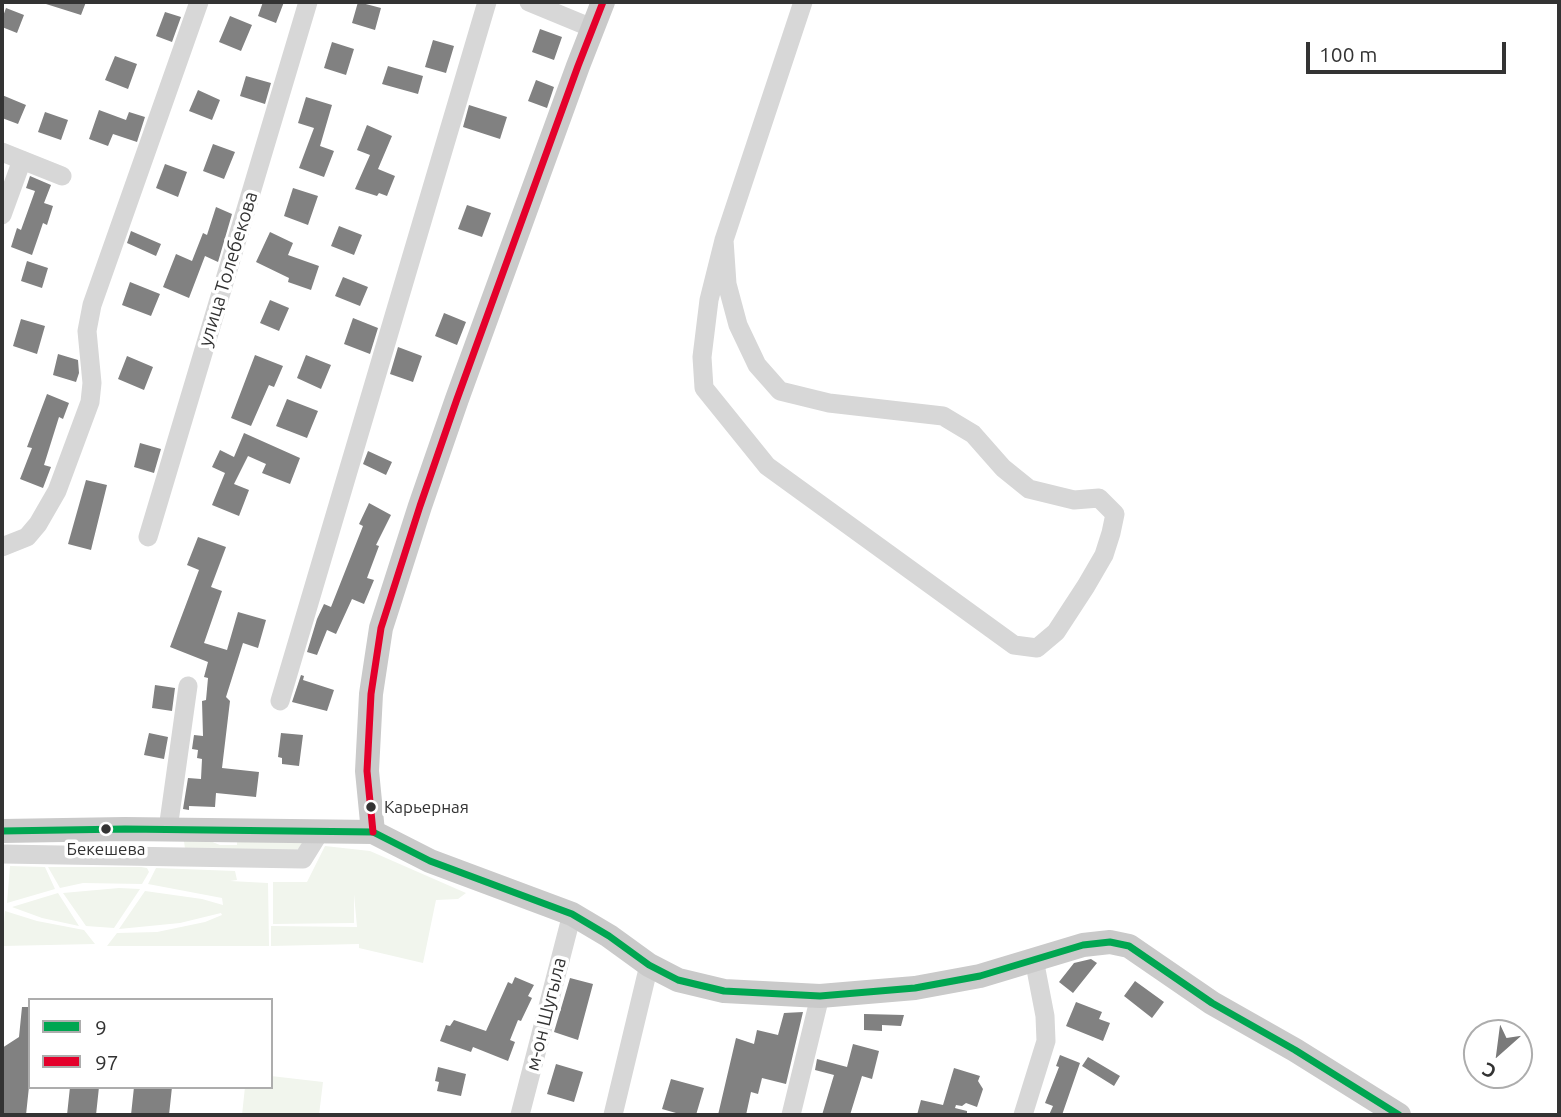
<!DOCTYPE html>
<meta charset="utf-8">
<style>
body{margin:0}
#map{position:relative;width:1561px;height:1117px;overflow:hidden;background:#fff;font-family:Ubuntu,sans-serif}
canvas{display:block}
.frame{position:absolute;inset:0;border:4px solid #333;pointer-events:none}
.legend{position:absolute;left:28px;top:998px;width:245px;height:91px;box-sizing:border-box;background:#fff;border:2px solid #adadad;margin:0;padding:9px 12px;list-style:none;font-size:21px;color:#333}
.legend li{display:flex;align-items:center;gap:14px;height:35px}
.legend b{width:35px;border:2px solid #adadad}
.north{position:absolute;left:1463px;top:1019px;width:70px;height:70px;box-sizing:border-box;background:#fff;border:2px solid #adadad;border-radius:50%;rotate:208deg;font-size:19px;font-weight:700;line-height:28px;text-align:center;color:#333}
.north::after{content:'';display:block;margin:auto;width:24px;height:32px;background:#7a7a7a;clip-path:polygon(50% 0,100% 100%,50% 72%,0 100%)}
.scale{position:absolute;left:1306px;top:42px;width:200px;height:32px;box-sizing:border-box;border:4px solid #333;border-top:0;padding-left:9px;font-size:21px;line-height:24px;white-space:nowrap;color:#333;-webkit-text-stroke:5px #fff;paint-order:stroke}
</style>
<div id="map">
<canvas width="1561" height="1117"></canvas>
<div class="frame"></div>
<ul class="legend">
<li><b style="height:9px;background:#00a651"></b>9</li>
<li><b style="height:9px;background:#e4002b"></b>97</li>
</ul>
<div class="north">С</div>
<div class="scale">100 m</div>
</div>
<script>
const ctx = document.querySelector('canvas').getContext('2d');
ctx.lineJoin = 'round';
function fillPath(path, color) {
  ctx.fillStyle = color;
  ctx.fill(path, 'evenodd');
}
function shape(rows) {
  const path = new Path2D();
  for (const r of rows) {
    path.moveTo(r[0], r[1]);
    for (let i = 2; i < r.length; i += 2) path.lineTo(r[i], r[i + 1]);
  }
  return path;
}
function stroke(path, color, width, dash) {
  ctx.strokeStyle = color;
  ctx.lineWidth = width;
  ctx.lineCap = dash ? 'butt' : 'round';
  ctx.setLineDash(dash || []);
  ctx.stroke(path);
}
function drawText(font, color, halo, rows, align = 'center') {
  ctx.font = font + ' Ubuntu,sans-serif';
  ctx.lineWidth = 7;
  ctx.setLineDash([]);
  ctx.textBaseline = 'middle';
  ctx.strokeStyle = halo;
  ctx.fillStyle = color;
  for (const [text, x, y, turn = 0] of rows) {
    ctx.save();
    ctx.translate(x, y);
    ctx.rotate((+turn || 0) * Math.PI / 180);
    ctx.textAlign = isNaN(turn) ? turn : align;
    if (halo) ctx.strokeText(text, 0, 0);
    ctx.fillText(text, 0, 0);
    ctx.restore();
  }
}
fillPath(shape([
 [184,841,210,841,220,845,237,845,237,841,303,843,299,849,293,851,185,849],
 [325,846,370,851,466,893,458,899,436,900,423,963,359,948,359,944,271,946,271,926,357,927,354,894,354,923,273,924,273,882,307,882],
 [10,866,45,867,55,889,7,903],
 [48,867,141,867,147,868,149,872,142,884,83,883,60,888],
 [156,868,235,871,237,880,230,881,268,883,269,946,107,946,117,933,157,932,205,922,222,915,221,913,180,923,119,929,145,891,202,899,223,905,222,898,148,884],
 [119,888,140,889,114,928,86,926,63,893],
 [58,893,79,926,42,918,12,907],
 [5,911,37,921,84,930,95,944,2,946],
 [271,1076,323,1082,319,1115,242,1115,245,1087,271,1087]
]), '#f1f5ed');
fillPath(shape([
 [46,2,86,2,81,15,46,4],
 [263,2,284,2,276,23,258,16],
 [358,2,381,8,375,30,352,23],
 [6,8,24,15,17,33,2,27,2,19],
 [165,12,181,17,172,42,156,36],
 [230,16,252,25,241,51,219,42],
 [540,29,562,37,554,60,532,52],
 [433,40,454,46,446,73,425,67],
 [332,42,354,49,346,75,324,68],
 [115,56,137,64,128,89,105,80],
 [388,66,423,76,418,94,382,84],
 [246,76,271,83,265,104,240,96],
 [536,80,554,87,547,108,528,101],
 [198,90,220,100,212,120,189,111],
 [2,95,26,105,18,124,2,118],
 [306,97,332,105,320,146,334,151,324,177,299,168,314,128,298,123],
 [469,105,507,117,500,139,463,127],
 [99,110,126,120,129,112,145,117,137,142,113,134,108,146,89,139],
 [45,112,68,120,61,140,38,132],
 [367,125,392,136,378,169,395,176,387,196,379,193,377,196,355,189,370,155,357,150],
 [213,144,235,152,224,179,203,171],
 [165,164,187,172,178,197,156,188],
 [30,176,51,185,44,203,53,206,47,225,43,223,32,255,11,247,17,228,21,230,35,191,26,188],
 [293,188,318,196,308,225,284,216],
 [467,205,491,213,482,237,458,229],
 [216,207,232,214,218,262,205,256,189,298,163,287,176,254,192,261,203,233,207,235],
 [339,226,362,235,354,255,331,246],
 [131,231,161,244,156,256,127,243],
 [270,232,293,243,288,255,319,266,311,290,288,282,289,278,256,262],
 [27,261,48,268,42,288,21,281],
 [343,277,368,287,360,306,335,296],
 [130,282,160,294,151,316,122,305],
 [270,300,289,308,279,331,260,323],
 [444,313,466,322,457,345,435,336],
 [353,318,378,328,370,354,344,344],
 [21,319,45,326,37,354,13,346],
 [398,347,422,356,413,382,390,374],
 [58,354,78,360,79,373,76,382,53,375],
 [255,355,283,366,274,387,269,385,251,426,231,418],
 [306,355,331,365,321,389,297,378],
 [127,356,153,367,144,390,118,379],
 [47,394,69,403,63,419,59,417,44,465,51,467,43,488,20,479,32,448,27,447],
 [287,399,318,411,307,438,276,426],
 [244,433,300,458,290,484,262,473,266,464,248,456,234,484,249,490,239,516,212,505,225,473,212,467,220,450,234,457],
 [140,443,161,449,154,473,134,467],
 [368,451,392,462,386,475,363,464],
 [86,480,107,485,91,550,68,544],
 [369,503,391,515,376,545,379,546,367,578,374,580,364,604,352,599,336,634,327,630,317,655,307,652,317,619,324,604,331,607,363,526,359,524],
 [198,537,226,547,211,587,222,591,204,643,227,650,238,612,266,620,258,648,243,643,226,697,230,701,222,768,259,772,256,797,216,793,215,807,189,806,189,810,183,809,188,778,201,779,202,759,197,758,198,750,192,749,194,735,203,736,202,701,206,700,208,678,204,677,208,662,170,647,199,570,187,565],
 [301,675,304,676,303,680,334,690,327,711,292,702],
 [155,685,175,688,172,711,152,708],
 [149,733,168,737,164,759,144,755],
 [281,733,303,735,299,766,282,764,282,758,278,757],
 [1091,959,1097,963,1073,993,1059,982,1074,963],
 [515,977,534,985,528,996,532,998,521,1021,518,1020,510,1040,515,1042,508,1061,473,1047,471,1052,440,1041,446,1025,450,1026,454,1020,486,1031,508,982,512,984],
 [570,978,593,984,578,1040,554,1032],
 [1135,981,1164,1002,1152,1018,1124,996],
 [1076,1002,1102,1012,1099,1019,1110,1023,1103,1041,1066,1026],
 [22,1007,30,1007,30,1077,26,1115,2,1115,2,1048,19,1037],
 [803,1012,786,1084,762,1078,758,1094,751,1092,746,1115,718,1115,736,1038,754,1044,757,1030,778,1035,784,1013],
 [864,1014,904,1015,901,1026,882,1025,882,1031,864,1030],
 [853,1044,879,1051,872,1079,862,1076,850,1115,822,1115,834,1075,815,1070,817,1059,847,1067],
 [1060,1055,1080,1063,1062,1115,1049,1115,1053,1106,1045,1103,1059,1067,1056,1066],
 [1088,1057,1120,1076,1114,1086,1082,1066],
 [556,1064,583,1072,574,1102,547,1094],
 [438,1067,466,1074,461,1096,437,1091,439,1082,435,1081],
 [954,1068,980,1076,978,1081,983,1089,977,1107,966,1103,962,1106,956,1105,955,1108,967,1111,967,1115,917,1115,921,1100,943,1105],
 [671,1079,704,1088,696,1115,683,1115,662,1109],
 [70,1087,99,1087,96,1115,67,1115],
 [134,1087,172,1087,169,1115,131,1115]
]), '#818181');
stroke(shape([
 [529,2,592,28],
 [2,152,62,176],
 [2,215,22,160],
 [724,240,727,284,738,325,757,365,780,391,829,403,943,416,973,434,1003,468,1029,489,1074,500,1099,498,1115,514,1111,533,1104,555,1086,586,1056,632,1037,648,1014,645,767,466,704,388,702,357,709,300,724,240,803,2],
 [148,537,308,2],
 [2,547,27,537,38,524,57,491,90,402,92,383,87,331,92,305,199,2],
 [280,701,487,2],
 [168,829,188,686],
 [2,854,303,859,321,830],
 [520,1115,572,914],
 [613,1115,649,965],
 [791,1115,820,996],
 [1023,1115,1046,1041,1045,1016,1034,959]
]), '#d7d7d7', 19);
stroke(shape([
 [2,831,125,829,373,832,430,861,572,914,609,936,649,965,678,980,724,991,820,996,915,988,980,976,1083,945,1110,942,1129,946,1212,1003,1295,1050,1399,1115],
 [373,832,367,771,371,694,381,628,420,506,457,399,578,66,603,2]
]), '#cacaca', 24);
stroke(shape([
 [2,831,125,829,373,832,430,861,572,914,609,936,649,965,678,980,724,991,820,996,915,988,980,976,1083,945,1110,942,1129,946,1212,1003,1295,1050,1399,1115]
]), '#00a651', 7);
stroke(shape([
 [373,832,367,771,371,694,381,628,420,506,457,399,578,66,603,2]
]), '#e4002b', 7);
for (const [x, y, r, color] of [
 [371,807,6,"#333"],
 [106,829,6,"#333"]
]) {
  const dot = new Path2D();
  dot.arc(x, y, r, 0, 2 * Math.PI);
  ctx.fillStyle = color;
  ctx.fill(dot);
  stroke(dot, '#fff', 2.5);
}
drawText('17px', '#333', '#fff', [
 ["Карьерная",384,807],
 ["Бекешева",106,849,"center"]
], 'left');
drawText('19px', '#333', '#fff', [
 ["улица Толебекова",228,269,-73],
 ["м-он Шугыла",546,1014,-76]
]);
</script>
